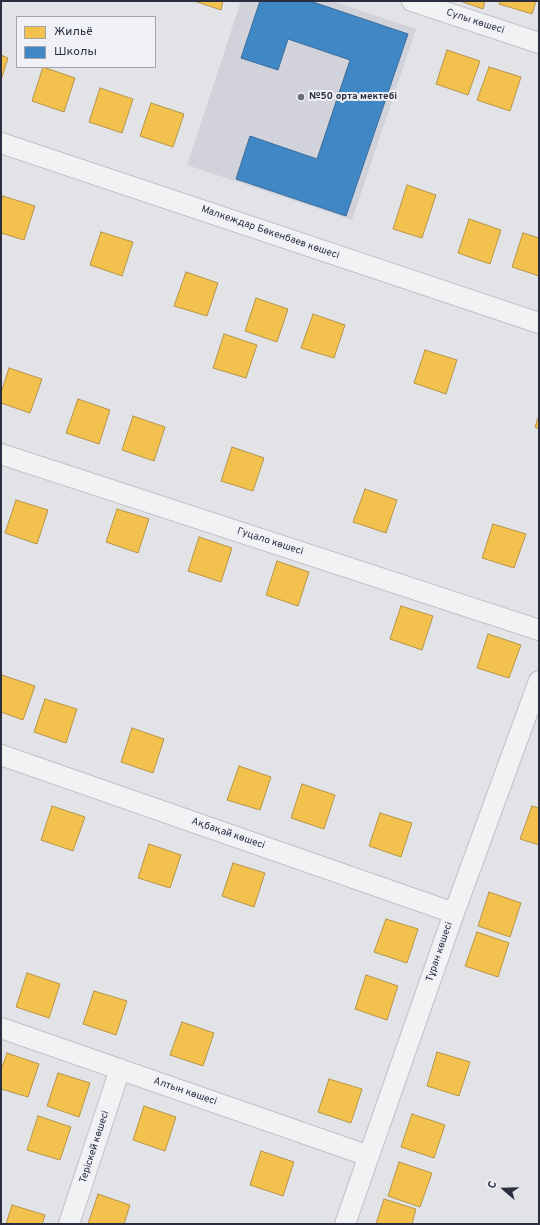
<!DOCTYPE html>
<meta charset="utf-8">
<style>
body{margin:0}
#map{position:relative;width:540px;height:1225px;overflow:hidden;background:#e2e3e7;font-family:Overpass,sans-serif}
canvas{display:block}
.frame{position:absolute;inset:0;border:2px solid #2b2e3f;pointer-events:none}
.legend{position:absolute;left:16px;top:16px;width:140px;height:52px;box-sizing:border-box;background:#f0f1f6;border:1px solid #a1a3ad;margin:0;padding:5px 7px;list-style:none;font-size:12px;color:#2b2e3f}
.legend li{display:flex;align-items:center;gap:8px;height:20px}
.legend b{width:20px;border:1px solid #a1a3ad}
.north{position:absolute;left:484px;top:1169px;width:40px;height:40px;-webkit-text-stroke:3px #f0f1f6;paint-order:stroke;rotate:290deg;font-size:11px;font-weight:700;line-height:16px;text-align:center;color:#2b2e3f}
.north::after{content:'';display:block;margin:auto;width:14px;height:18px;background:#2b2e3f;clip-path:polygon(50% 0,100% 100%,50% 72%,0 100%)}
</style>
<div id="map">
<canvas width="540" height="1225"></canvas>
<div class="frame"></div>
<ul class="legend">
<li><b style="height:11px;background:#f2c14e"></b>Жильё</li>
<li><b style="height:11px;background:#3f88c5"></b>Школы</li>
</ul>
<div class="north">С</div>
</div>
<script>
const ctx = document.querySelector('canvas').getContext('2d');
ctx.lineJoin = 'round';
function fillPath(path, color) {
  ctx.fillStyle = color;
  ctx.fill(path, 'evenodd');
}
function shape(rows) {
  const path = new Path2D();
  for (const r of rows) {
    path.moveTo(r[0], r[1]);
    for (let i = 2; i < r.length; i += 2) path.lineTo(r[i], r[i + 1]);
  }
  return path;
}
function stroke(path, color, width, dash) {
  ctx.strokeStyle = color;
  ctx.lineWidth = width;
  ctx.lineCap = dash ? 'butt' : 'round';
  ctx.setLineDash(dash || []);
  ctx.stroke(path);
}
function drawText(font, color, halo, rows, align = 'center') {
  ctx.font = font + ' Overpass,sans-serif';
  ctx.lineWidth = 4;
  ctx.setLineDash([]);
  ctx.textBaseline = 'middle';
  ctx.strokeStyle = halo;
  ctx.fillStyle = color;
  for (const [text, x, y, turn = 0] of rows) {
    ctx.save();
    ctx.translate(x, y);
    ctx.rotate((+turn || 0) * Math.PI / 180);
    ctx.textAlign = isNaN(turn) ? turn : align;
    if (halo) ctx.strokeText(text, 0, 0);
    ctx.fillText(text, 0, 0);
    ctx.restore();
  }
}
fillPath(shape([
 [241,1,332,1,416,29,352,220,187,165]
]), '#d1d2da');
const homes = shape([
 [194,1,223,1,221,10,194,1],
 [460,1,485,1,483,9,460,1],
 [500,1,536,1,532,14,499,4,500,1],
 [447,50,480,61,468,95,436,84,447,50],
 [1,55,8,58,1,80,1,55],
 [43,67,75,78,64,112,32,101,43,67],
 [489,67,521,77,510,111,477,100,489,67],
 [100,88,133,99,122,133,89,122,100,88],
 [151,103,184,114,173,147,140,136,151,103],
 [407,185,436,195,422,238,393,229,407,185],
 [3,196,35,206,24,240,1,233,1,201,3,196],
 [469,219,501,230,490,264,458,253,469,219],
 [101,232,133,242,122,276,90,265,101,232],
 [523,233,539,238,539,276,512,267,523,233],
 [186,272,218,283,207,316,174,306,186,272],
 [256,298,288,309,277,342,245,331,256,298],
 [313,314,345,325,334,358,301,348,313,314],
 [224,334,257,345,246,378,213,368,224,334],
 [425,350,457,360,446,394,414,383,425,350],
 [9,368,42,379,30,413,1,403,1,393,9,368],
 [78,399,110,410,99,444,66,433,78,399],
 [539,415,539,429,535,427,539,415],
 [133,416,165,427,154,461,122,450,133,416],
 [232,447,264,458,253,491,221,481,232,447],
 [365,489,397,500,386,533,353,522,365,489],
 [16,500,48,510,37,544,5,533,16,500],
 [117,509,149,519,138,553,106,542,117,509],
 [493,524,526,534,514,568,482,558,493,524],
 [199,537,232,548,221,582,188,571,199,537],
 [277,561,309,572,298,606,266,595,277,561],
 [401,606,433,616,422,650,390,639,401,606],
 [488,634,521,645,509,678,477,668,488,634],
 [2,675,35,686,23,720,1,712,1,678,2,675],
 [45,699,77,709,66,743,34,732,45,699],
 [132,728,164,739,153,773,121,762,132,728],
 [239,766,271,777,260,810,227,800,239,766],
 [302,784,335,795,324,829,291,818,302,784],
 [52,806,85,817,73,851,41,840,52,806],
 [532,806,539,808,539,845,520,839,532,806],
 [380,813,412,823,401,857,369,846,380,813],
 [149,844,181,855,170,888,138,878,149,844],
 [233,863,265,873,254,907,222,896,233,863],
 [489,892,521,903,510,937,478,926,489,892],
 [386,919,418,929,407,963,374,952,386,919],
 [477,932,509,943,498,977,465,966,477,932],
 [27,973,60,984,49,1018,16,1007,27,973],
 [366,975,398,986,387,1020,355,1009,366,975],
 [94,991,127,1001,116,1035,83,1024,94,991],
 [182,1022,214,1033,203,1066,170,1055,182,1022],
 [437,1052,470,1062,459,1096,427,1086,437,1052],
 [7,1053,39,1064,28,1097,1,1089,1,1070,7,1053],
 [58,1073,90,1083,79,1117,47,1106,58,1073],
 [329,1079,362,1089,351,1123,318,1112,329,1079],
 [144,1106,176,1117,165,1151,133,1140,144,1106],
 [412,1114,445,1125,434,1158,401,1147,412,1114],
 [38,1116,71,1127,60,1160,27,1150,38,1116],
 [261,1151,294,1162,283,1196,250,1185,261,1151],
 [399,1162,432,1173,420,1207,388,1196,399,1162],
 [98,1194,130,1205,124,1224,88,1224,98,1194],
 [384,1199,416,1209,412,1224,376,1224,384,1199],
 [12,1205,45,1215,42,1224,6,1224,12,1205]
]);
fillPath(homes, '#f2c14e');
stroke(homes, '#b6954a', 1);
const schools = shape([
 [260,1,310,1,408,34,346,216,236,179,250,136,317,159,350,60,288,39,278,70,241,58,260,1]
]);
fillPath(schools, '#3f88c5');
stroke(schools, '#396d9d', 1);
const street = shape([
 [412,1,539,43],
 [1,143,539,323],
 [1,454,539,630],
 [1,755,454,913],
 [1,1028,369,1156],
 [69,1224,120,1069],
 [345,1224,454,913,539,681]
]);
stroke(street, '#c1c1c5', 22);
stroke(street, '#f1f2f4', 20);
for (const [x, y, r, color] of [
 [301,97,4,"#6b6d7a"]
]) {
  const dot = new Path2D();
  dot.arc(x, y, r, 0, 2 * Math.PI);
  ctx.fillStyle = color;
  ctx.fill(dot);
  stroke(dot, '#f0f1f6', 1.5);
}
drawText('10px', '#2b2e3f', '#f0f1f6', [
 ["Сулы көшесі",475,22,18],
 ["Малкеждар Бөкенбаев көшесі",270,233,19],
 ["Гуцало көшесі",270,542,18],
 ["Ақбақай көшесі",228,834,19],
 ["Тұран көшесі",440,952,-71],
 ["Алтын көшесі",185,1092,19],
 ["Теріскей көшесі",95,1147,-72]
]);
drawText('bold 10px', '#2b2e3f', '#f0f1f6', [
 ["№50 орта мектебі",309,97]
], 'left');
</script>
